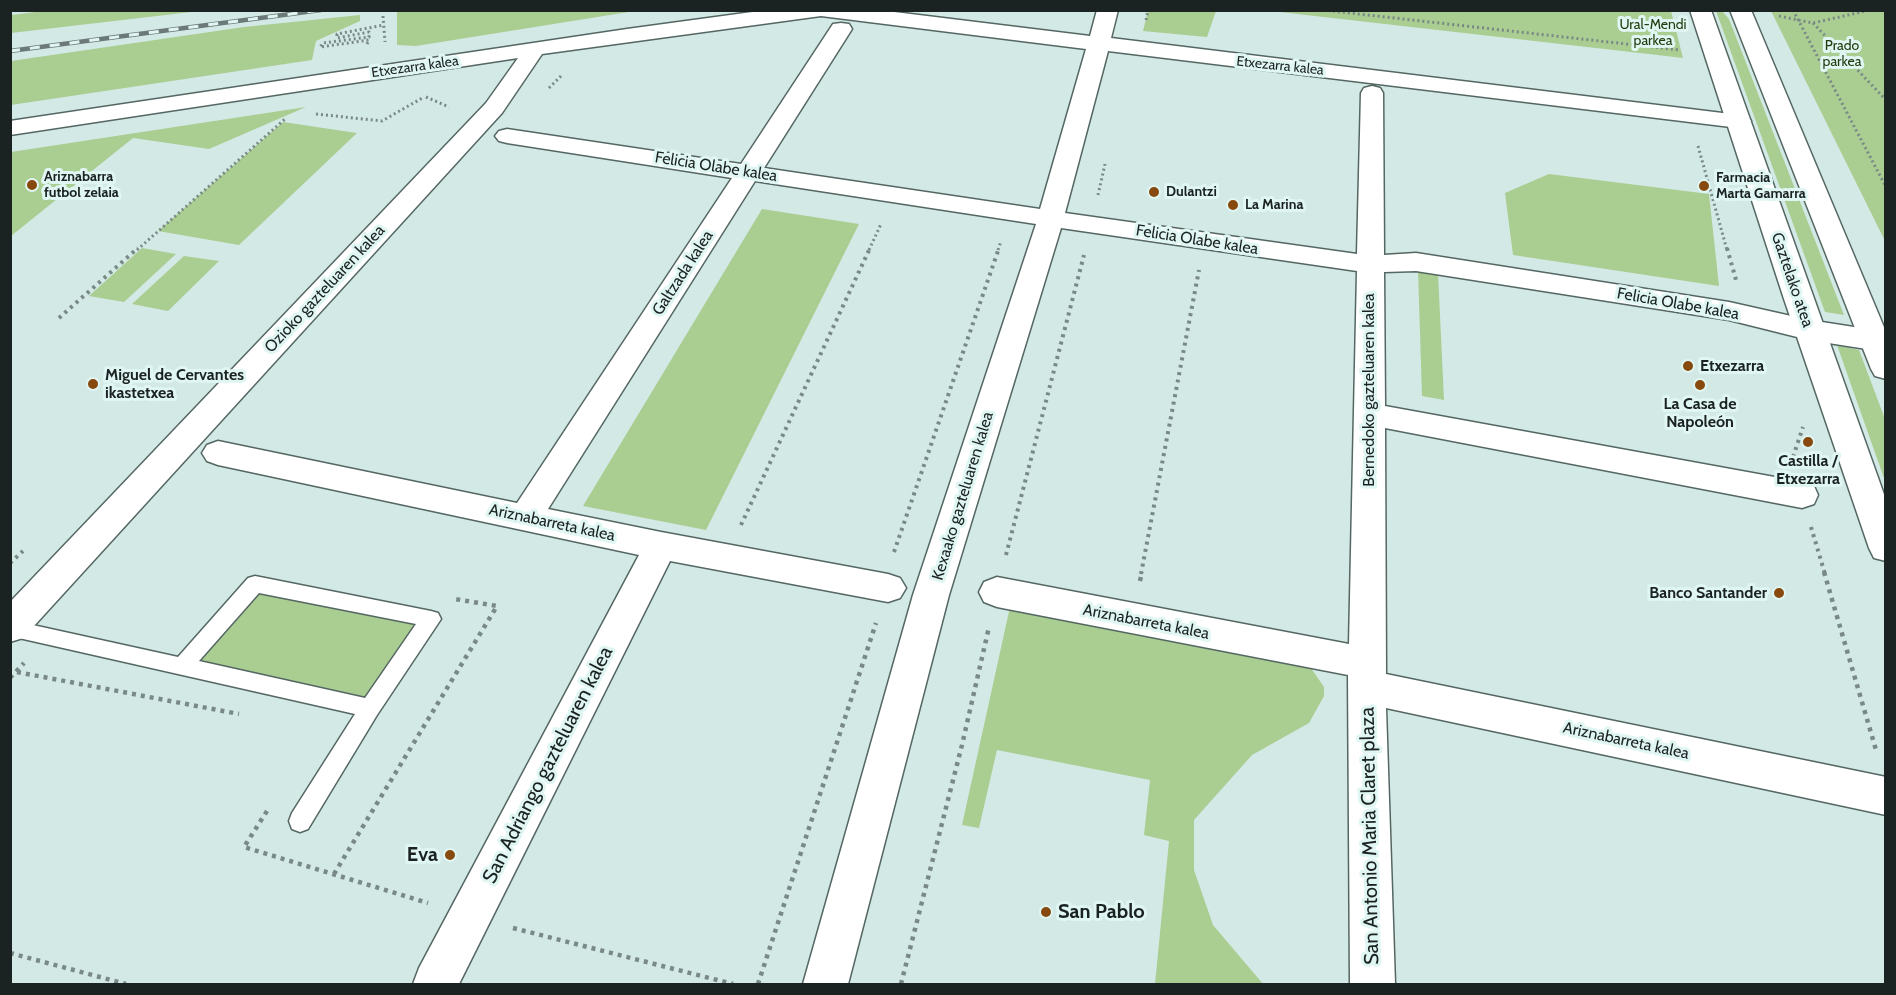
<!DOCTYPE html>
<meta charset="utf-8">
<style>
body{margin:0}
#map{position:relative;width:1896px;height:995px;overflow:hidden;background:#d3e9e5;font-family:Cabin,sans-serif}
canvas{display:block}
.frame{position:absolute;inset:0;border:12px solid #1b2322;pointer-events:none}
</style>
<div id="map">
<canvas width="1896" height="995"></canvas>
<div class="frame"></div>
</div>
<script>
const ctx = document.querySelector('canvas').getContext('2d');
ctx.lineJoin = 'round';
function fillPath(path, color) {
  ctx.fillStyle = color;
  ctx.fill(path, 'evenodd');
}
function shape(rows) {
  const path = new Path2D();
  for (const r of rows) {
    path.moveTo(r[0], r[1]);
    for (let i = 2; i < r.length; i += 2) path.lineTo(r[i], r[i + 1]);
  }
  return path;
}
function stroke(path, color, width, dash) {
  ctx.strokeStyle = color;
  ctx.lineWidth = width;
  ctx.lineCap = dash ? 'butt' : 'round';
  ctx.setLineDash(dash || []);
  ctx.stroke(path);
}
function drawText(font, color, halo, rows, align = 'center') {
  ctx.font = font + ' Cabin,sans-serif';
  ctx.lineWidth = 6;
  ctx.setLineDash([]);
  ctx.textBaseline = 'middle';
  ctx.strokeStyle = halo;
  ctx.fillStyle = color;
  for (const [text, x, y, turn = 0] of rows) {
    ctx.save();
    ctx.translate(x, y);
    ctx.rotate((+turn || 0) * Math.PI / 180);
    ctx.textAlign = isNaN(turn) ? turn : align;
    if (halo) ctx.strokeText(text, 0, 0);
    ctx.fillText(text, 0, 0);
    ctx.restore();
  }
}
fillPath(shape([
 [44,11,44,10,200,11,11,33,11,15],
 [397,11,397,10,635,11,416,46,397,45],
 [1148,11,1148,10,1216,11,1207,37,1143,31],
 [1271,11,1671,11,1683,58,1666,56],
 [1716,11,1722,11,1729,19,1844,315,1825,312],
 [1771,11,1885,11,1885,241,1773,15],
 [360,15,360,21,316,41,312,60,11,105,11,61,244,27],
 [306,107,209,149,133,138,11,236,11,152],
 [283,122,357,133,239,245,158,231],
 [1549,174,1709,194,1719,286,1513,255,1505,193],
 [762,209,859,224,706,530,583,506],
 [142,248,176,254,124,302,89,296],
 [184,256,219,261,168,311,132,304],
 [1418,270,1438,273,1444,400,1422,396],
 [1837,345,1859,350,1885,419,1885,481],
 [255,584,431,619,370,708,182,666],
 [1010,607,1285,659,1311,668,1324,687,1324,696,1309,723,1252,755,1194,820,1194,870,1213,925,1263,984,1155,984,1169,841,1144,835,1150,780,997,750,979,828,962,825]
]), '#aacd92');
const lane = shape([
 [255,576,431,611,438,613,441,619,377,715,308,829,300,832,292,829,289,821,292,813,355,714,10,636,10,620,178,657,248,578,255,576],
 [259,593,416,624,365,698,199,661,259,593]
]);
const street = shape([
 [767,10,878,10,1090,36,1097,10,1118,10,1111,38,1747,116,1751,121,1747,126,1739,128,1108,51,1065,213,1357,254,1361,93,1364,88,1372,86,1380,88,1383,93,1384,255,1416,253,1729,302,1809,320,1886,332,1886,352,1809,340,1729,320,1416,271,1384,272,1385,406,1802,482,1814,486,1818,495,1814,504,1802,508,1385,428,1386,674,1886,777,1886,815,1386,708,1395,984,1350,984,1348,675,997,607,984,602,979,592,984,582,997,577,1349,644,1357,271,1061,228,949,595,848,984,803,984,913,595,1036,224,755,181,548,509,661,532,888,574,900,578,906,588,900,598,888,602,670,561,459,984,413,984,419,968,639,555,218,465,207,461,202,453,207,445,218,441,517,503,732,178,507,143,499,141,495,136,499,131,507,129,741,164,833,24,841,23,849,24,852,29,764,168,1040,209,1086,49,821,16,542,54,502,113,23,638,10,642,10,602,486,103,518,58,10,135,10,121,627,29,767,10]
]);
const primary = shape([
 [1690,10,1711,10,1886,500,1886,561,1874,558,1869,548,1784,299,1690,10],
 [1730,10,1751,10,1886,332,1886,379,1875,376,1871,369,1730,10]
]);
stroke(lane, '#546763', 3);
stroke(street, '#546763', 3);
stroke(primary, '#546763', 3);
stroke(shape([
 [1323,10,1680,50],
 [1793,10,1886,187],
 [383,16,385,42],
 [1779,16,1813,23,1870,10],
 [1146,20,1148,10],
 [1813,23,1886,100],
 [367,44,369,40,320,47,323,43,369,37,369,32,337,38,337,34,384,25],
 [549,88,561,76],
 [426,97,449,107],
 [316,114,382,121,424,97],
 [1698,146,1727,250],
 [1098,195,1105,164],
 [137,250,285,119],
 [869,250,881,224],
 [998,250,1001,241]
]), '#798986', 3, [2, 3]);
stroke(shape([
 [1727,248,1736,280],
 [59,318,138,248],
 [1793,457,1803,427],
 [741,525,870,248],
 [1811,527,1825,574],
 [894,552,999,248],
 [1006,555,1084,255],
 [10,563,23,551],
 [1141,574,1199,270]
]), '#798986', 4, [3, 4.5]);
stroke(shape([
 [1824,572,1876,750],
 [1140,581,1142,572],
 [17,672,239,714],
 [10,678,24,663],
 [267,811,244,847,428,903],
 [334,874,497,606,455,599],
 [513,928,733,984],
 [10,953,126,984],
 [758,984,876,623],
 [901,984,962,745,989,627]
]), '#798986', 4.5, [4, 5]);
fillPath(lane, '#fff');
fillPath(street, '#fff');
fillPath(primary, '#fff');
const rail = shape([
 [10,51,321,10]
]);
stroke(rail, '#6b7977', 4.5);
stroke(rail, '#e0f6f2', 3, [10]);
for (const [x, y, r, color] of [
 [32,185,6,"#88490e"],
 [1704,186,6,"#88490e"],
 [1154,192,6,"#88490e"],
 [1233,205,6,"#88490e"],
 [1688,366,6,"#88490e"],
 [93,384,6,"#88490e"],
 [1700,385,6,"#88490e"],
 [1808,442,6,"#88490e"],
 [1779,593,6,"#88490e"],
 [450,855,6,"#88490e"],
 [1046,912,6,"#88490e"]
]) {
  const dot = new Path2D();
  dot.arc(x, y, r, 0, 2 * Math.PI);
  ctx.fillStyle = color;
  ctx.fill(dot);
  stroke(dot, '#e0f6f2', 2);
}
drawText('14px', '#233c0d', '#e0f6f2', [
 ["Ural-Mendi",1653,25],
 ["parkea",1653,41],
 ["Prado",1842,46],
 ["parkea",1842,62]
]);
drawText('14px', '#1b2322', '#e0f6f2', [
 ["Etxezarra kalea",1280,66,6],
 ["Etxezarra kalea",415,67,-8]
]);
drawText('bold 14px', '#1b2322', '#e0f6f2', [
 ["Ariznabarra",44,177],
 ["futbol zelaia",44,193],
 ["Farmacia",1716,178],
 ["Marta Gamarra",1716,194],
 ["Dulantzi",1166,192],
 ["La Marina",1245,205]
], 'left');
drawText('16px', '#1b2322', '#e0f6f2', [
 ["Felicia Olabe kalea",716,167,9],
 ["Felicia Olabe kalea",1197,240,9],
 ["Galtzada kalea",683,273,-57],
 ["Gaztelako atea",1792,280,71],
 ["Ozioko gazteluaren kalea",325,289,-47],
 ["Felicia Olabe kalea",1678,304,10],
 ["Bernedoko gazteluaren kalea",1369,390,-90],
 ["Kexaako gazteluaren kalea",963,496,-73],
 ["Ariznabarreta kalea",552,523,12],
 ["Ariznabarreta kalea",1146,622,11],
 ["Ariznabarreta kalea",1626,741,12]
]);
drawText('bold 16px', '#1b2322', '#e0f6f2', [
 ["Etxezarra",1700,366],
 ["Miguel de Cervantes",105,375],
 ["ikastetxea",105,393],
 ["La Casa de",1700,404,"center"],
 ["Napoleón",1700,422,"center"],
 ["Castilla /",1808,461,"center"],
 ["Etxezarra",1808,479,"center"],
 ["Banco Santander",1767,593,"right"]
], 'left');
drawText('20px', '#1b2322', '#e0f6f2', [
 ["San Adriango gazteluaren kalea",548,765,-63],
 ["San Antonio Maria Claret plaza",1370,836,-91]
]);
drawText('bold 20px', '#1b2322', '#e0f6f2', [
 ["Eva",438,855],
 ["San Pablo",1058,912,"left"]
], 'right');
</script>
